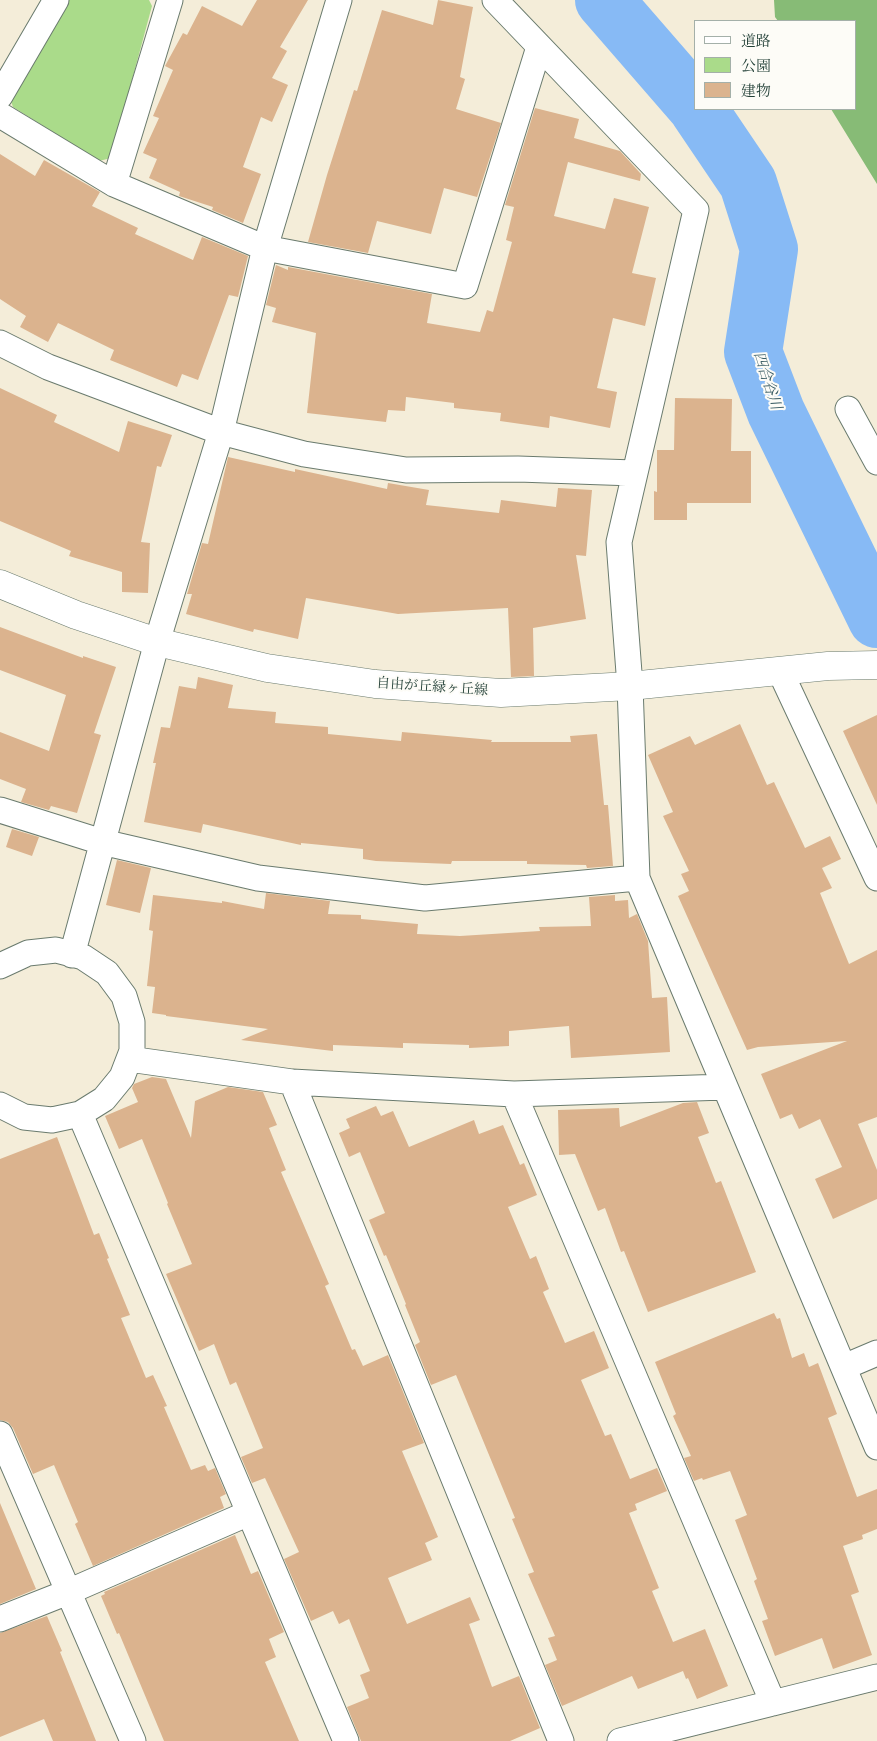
<!DOCTYPE html>
<meta charset="utf-8">
<style>
body{margin:0}
#map{position:relative;width:877px;height:1741px;overflow:hidden;background:#f4edd9;font-family:"IM FELL English","Noto Serif JP",serif}
canvas{display:block}
.legend{position:absolute;left:694px;top:20px;width:162px;height:90px;box-sizing:border-box;background:#fdfcf7;border:1px solid #a4b0a9;margin:0;padding:6px 9px;list-style:none;font-size:15px;color:#1f3d34}
.legend li{display:flex;align-items:center;gap:10px;height:25px}
.legend b{width:25px;border:1px solid #a4b0a9}
</style>
<div id="map">
<canvas width="877" height="1741"></canvas>
<ul class="legend">
<li><b style="height:6px;background:#fff"></b>道路</li>
<li><b style="height:14px;background:#aadb8a"></b>公園</li>
<li><b style="height:14px;background:#dbb38e"></b>建物</li>
</ul>
</div>
<script>
const ctx = document.querySelector('canvas').getContext('2d');
ctx.lineJoin = 'round';
function fillPath(path, color) {
  ctx.fillStyle = color;
  ctx.fill(path, 'evenodd');
}
function shape(rows) {
  const path = new Path2D();
  for (const r of rows) {
    path.moveTo(r[0], r[1]);
    for (let i = 2; i < r.length; i += 2) path.lineTo(r[i], r[i + 1]);
  }
  return path;
}
function stroke(path, color, width, dash) {
  ctx.strokeStyle = color;
  ctx.lineWidth = width;
  ctx.lineCap = dash ? 'butt' : 'round';
  ctx.setLineDash(dash || []);
  ctx.stroke(path);
}
function drawText(font, color, halo, rows, align = 'center') {
  ctx.font = font + ' "IM FELL English","Noto Serif JP",serif';
  ctx.lineWidth = 4;
  ctx.setLineDash([]);
  ctx.textBaseline = 'middle';
  ctx.strokeStyle = halo;
  ctx.fillStyle = color;
  for (const [text, x, y, turn = 0] of rows) {
    ctx.save();
    ctx.translate(x, y);
    ctx.rotate((+turn || 0) * Math.PI / 180);
    ctx.textAlign = isNaN(turn) ? turn : align;
    if (halo) ctx.strokeText(text, 0, 0);
    ctx.fillText(text, 0, 0);
    ctx.restore();
  }
}
fillPath(shape([
 [65,0,149,0,152,6,111,158,99,161,13,107,8,93]
]), '#aadb8a');
fillPath(shape([
 [774,0,877,0,877,184,831,109,856,109,856,21,778,21,775,17]
]), '#87bb76');
stroke(shape([
 [604,0,696,106],
 [698,109,748,183,769,249,753,352,776,412,877,619]
]), '#87baf5', 58);
fillPath(shape([
 [257,0,308,0,280,47,287,51,272,78,288,85,272,122,261,117,243,167,261,174,243,223,212,210,213,207,179,196,180,192,149,178,157,159,143,153,159,118,153,116,173,70,165,66,183,33,187,35,202,6,242,26],
 [438,0,473,7,460,77,465,79,456,109,501,123,477,197,444,188,431,234,377,221,368,253,308,242,327,175,354,90,357,91,382,10,433,25],
 [535,108,579,119,574,138,620,151,641,174,640,181,568,162,554,216,605,229,614,198,649,207,632,273,656,278,645,326,613,318,597,388,617,392,610,428,550,416,549,428,500,421,501,413,454,408,454,403,406,397,405,411,388,410,386,422,307,413,316,333,272,322,276,308,266,305,276,265,288,270,288,267,432,294,427,323,480,332,487,310,493,312,512,242,506,240,514,207,505,205],
 [0,154,35,176,44,160,100,192,92,206,138,228,135,234,193,260,202,237,248,256,238,297,229,295,198,380,182,374,177,387,110,360,114,350,58,323,48,342,20,327,26,316,0,299],
 [0,388,57,415,54,422,119,452,128,421,172,435,161,467,157,466,141,542,150,543,148,593,122,592,122,572,69,556,71,551,0,521],
 [675,398,732,399,731,451,751,451,751,503,687,503,687,520,654,520,654,491,657,492,657,450,674,450],
 [228,457,295,472,295,469,387,489,388,483,429,490,426,505,499,513,501,500,556,507,558,488,592,490,586,556,576,555,586,619,533,628,534,676,511,677,508,608,398,614,306,598,298,639,254,629,253,632,186,614,192,594,187,594,188,591,202,543,208,544],
 [0,627,83,658,83,656,116,667,94,733,101,735,77,813,51,806,49,810,21,802,26,789,0,779,0,732,49,751,66,695,0,670],
 [198,677,233,685,228,708,276,712,275,723,328,727,328,734,401,741,402,732,492,740,491,742,571,742,570,736,597,734,604,805,608,805,613,866,587,868,586,865,527,864,527,861,452,861,451,864,376,861,363,859,363,849,301,843,301,845,203,824,201,833,144,822,156,763,153,763,161,727,170,728,179,686,196,689],
 [877,715,877,805,843,731],
 [740,724,767,785,774,782,805,848,830,836,841,859,822,868,832,888,820,893,849,964,877,950,877,1117,858,1124,877,1170,877,1199,833,1219,815,1179,842,1167,820,1119,799,1129,792,1114,780,1119,761,1074,847,1041,758,1047,747,1050,678,896,689,891,681,874,689,871,663,816,673,812,648,755,690,736,695,745],
 [12,829,39,837,32,856,6,847],
 [117,860,151,868,140,913,106,905],
 [266,893,330,901,328,914,361,915,361,919,418,924,417,934,460,936,540,931,539,927,591,926,589,897,615,895,615,901,628,900,629,918,637,914,648,941,652,998,667,997,670,1052,571,1058,569,1026,509,1031,509,1046,469,1048,469,1045,403,1043,403,1048,333,1045,333,1051,241,1040,268,1029,166,1016,166,1015,152,1013,155,987,147,986,153,931,149,930,153,895,222,903,222,901,264,909],
 [152,1077,166,1079,191,1138,195,1101,228,1087,263,1092,277,1125,269,1128,286,1170,281,1172,329,1284,325,1286,352,1350,355,1349,363,1366,388,1355,424,1443,402,1451,438,1537,425,1543,432,1560,388,1578,407,1624,470,1597,480,1620,469,1624,492,1687,519,1676,540,1728,510,1741,361,1741,347,1707,369,1698,360,1675,370,1671,349,1619,339,1624,333,1611,311,1621,284,1559,299,1552,265,1478,252,1483,241,1457,263,1448,236,1382,230,1385,214,1344,199,1351,166,1274,192,1264,167,1204,168,1203,142,1139,119,1149,105,1116,138,1102,132,1088,134,1084],
 [697,1102,709,1133,698,1137,716,1183,721,1181,756,1272,648,1312,624,1251,621,1252,605,1208,598,1211,575,1154,559,1155,558,1110,619,1108,620,1127,683,1103],
 [376,1106,381,1116,393,1111,409,1147,474,1120,479,1134,503,1125,520,1165,524,1163,537,1195,508,1207,530,1259,536,1256,549,1289,543,1292,565,1343,594,1331,609,1368,581,1380,605,1436,611,1434,630,1479,657,1468,667,1491,635,1504,637,1510,629,1513,659,1588,652,1591,673,1642,705,1629,728,1686,697,1699,688,1678,686,1679,683,1671,638,1689,632,1676,562,1706,545,1665,557,1660,548,1638,555,1636,528,1574,534,1572,512,1519,515,1518,456,1375,431,1385,415,1345,420,1342,405,1305,406,1304,386,1255,384,1256,369,1220,385,1213,360,1152,349,1157,339,1133,350,1128,346,1119],
 [57,1137,94,1235,99,1233,109,1258,107,1259,130,1315,121,1318,146,1378,153,1375,167,1406,164,1407,191,1470,205,1465,208,1471,215,1468,226,1494,220,1497,224,1508,93,1566,75,1524,78,1522,54,1465,33,1474,13,1428,8,1422,0,1420,0,1159],
 [774,1313,777,1319,780,1318,792,1358,804,1353,809,1367,818,1363,837,1414,828,1418,857,1497,877,1489,877,1529,862,1535,863,1539,843,1546,859,1592,851,1595,872,1655,833,1669,822,1638,775,1656,762,1621,768,1619,754,1581,757,1579,735,1520,747,1515,730,1471,703,1480,702,1478,694,1481,684,1458,691,1456,673,1416,676,1414,655,1362],
 [0,1503,36,1589,0,1604],
 [235,1535,251,1574,258,1571,284,1632,269,1639,276,1657,265,1662,299,1741,164,1741,119,1633,117,1634,101,1596,105,1594,104,1592],
 [47,1616,62,1651,60,1652,96,1741,53,1741,44,1719,0,1737,0,1633]
]), '#dbb38e');
const minor = shape([
 [495,0,696,210,619,542,630,686,637,878,877,1447],
 [0,96,56,0],
 [0,115,114,184,265,248,465,286,539,47],
 [114,184,170,0],
 [0,343,48,367,221,432,304,454,406,470,518,469,634,473],
 [848,409,877,462],
 [780,671,877,878],
 [0,810,102,842,258,878,425,898,637,878],
 [72,955,157,642,221,432,265,248,339,0],
 [0,966,28,953,56,950,83,957,107,973,124,996,132,1022,132,1051,122,1077,104,1099,80,1114,52,1120,24,1117,0,1105],
 [129,1059,292,1082,514,1094,725,1087],
 [292,1082,561,1741],
 [514,1094,773,1703],
 [80,1114,346,1741],
 [844,1367,877,1353],
 [0,1434,133,1741],
 [0,1619,68,1592,249,1513],
 [620,1741,877,1677]
]);
const tertiary = shape([
 [0,584,76,615,157,642,267,668,375,684,501,693,630,686,828,666,877,665]
]);
stroke(minor, '#6a7b6e', 27);
stroke(tertiary, '#6a7b6e', 29);
stroke(minor, '#fff', 25);
stroke(tertiary, '#fff', 28);
drawText('14px', '#1f3d34', '#fdfcf7', [
 ["自由が丘緑ヶ丘線",432,688,4]
]);
drawText('italic 15px', '#395c64', '#fdfcf7', [
 ["四合谷川",766,381,72]
]);
</script>
